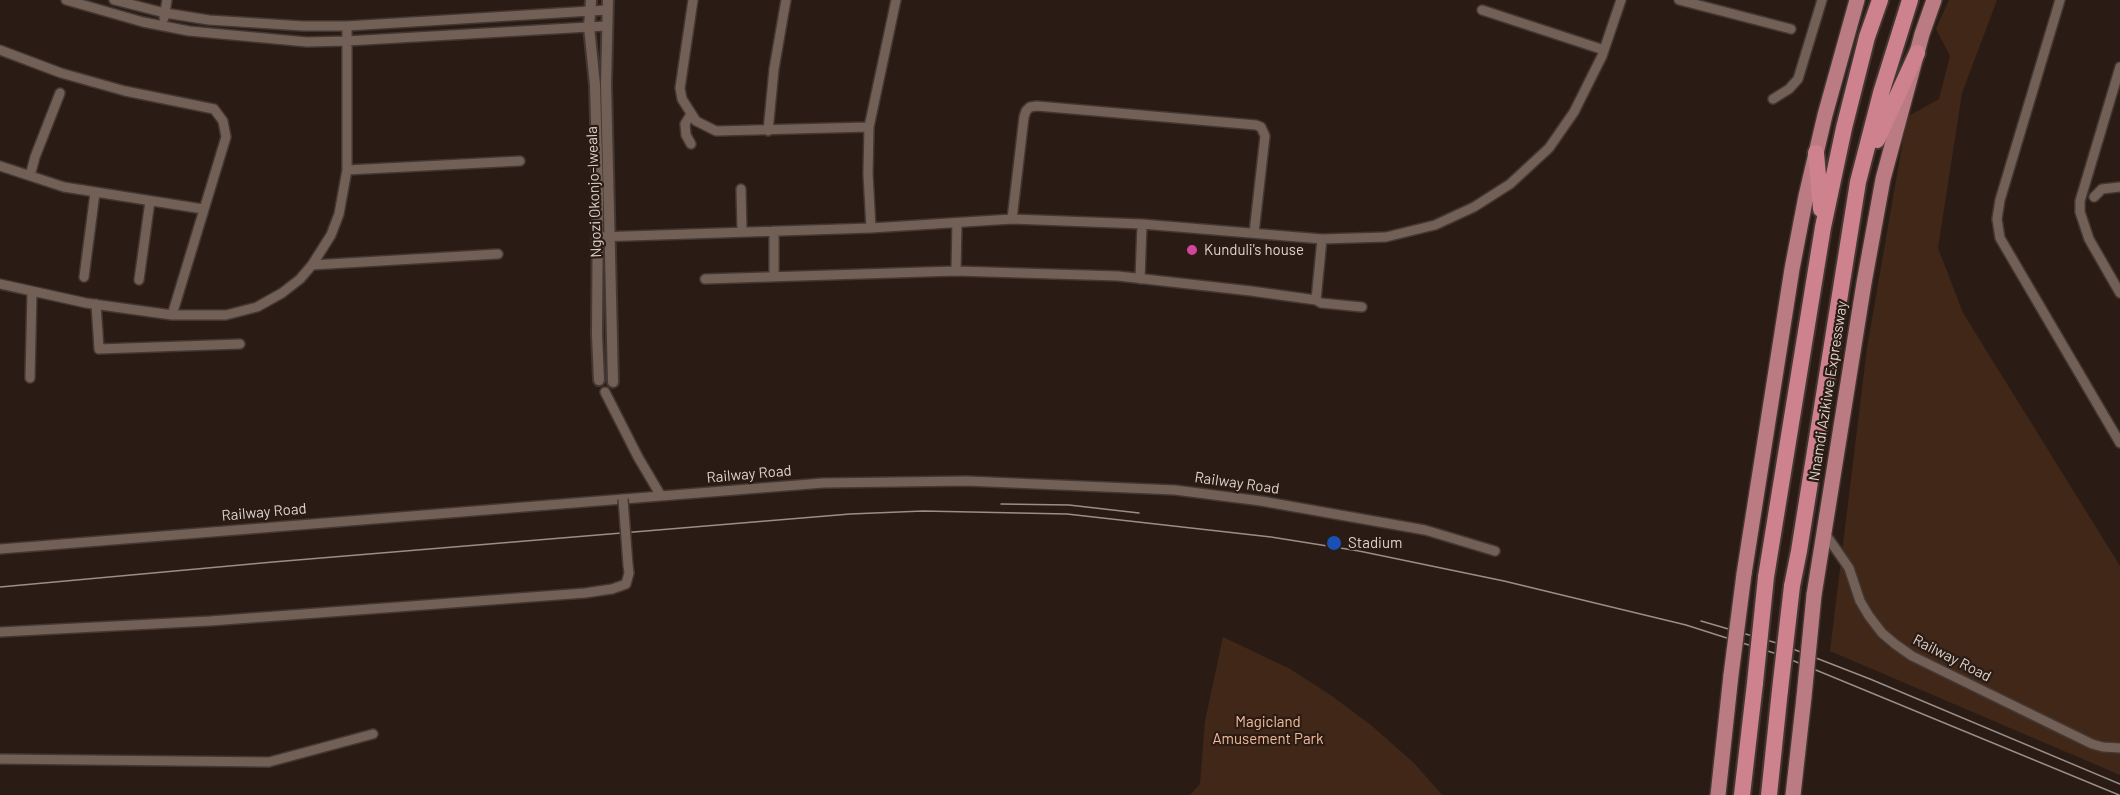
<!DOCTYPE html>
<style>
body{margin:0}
canvas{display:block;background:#2a1c14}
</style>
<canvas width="2120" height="795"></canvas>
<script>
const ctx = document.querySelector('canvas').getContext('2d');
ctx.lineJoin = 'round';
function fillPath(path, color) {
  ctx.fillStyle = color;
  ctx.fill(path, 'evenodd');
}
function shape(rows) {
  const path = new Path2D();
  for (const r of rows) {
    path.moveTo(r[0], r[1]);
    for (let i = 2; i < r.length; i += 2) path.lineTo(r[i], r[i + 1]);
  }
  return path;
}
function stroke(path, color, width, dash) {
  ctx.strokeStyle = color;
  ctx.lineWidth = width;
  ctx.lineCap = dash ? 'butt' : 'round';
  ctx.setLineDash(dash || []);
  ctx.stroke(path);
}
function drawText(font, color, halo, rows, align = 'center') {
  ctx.font = font + ' Barlow,sans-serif';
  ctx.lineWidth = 4.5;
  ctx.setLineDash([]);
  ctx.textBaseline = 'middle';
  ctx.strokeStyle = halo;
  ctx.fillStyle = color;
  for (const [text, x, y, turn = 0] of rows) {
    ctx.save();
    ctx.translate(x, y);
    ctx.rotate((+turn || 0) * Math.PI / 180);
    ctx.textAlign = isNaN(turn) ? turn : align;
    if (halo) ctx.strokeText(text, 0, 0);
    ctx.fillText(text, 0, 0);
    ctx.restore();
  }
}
fillPath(shape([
 [1949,0,1997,0,1962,93,1938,248,1963,313,2120,566,2120,775,1830,651,1867,348,1907,117,1939,99,1950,56,1936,29],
 [1223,637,1290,669,1332,696,1372,726,1414,763,1442,795,1190,795,1200,784,1205,721]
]), '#402718');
const minor = shape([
 [66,0,143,22,189,31,307,42,347,41,606,26],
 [114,0,165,13,209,20,303,26,347,26,607,10],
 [693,0,680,88,682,99,696,121,716,131,869,127],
 [1679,0,1791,29],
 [2060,0,2000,200,1997,219,2000,238,2120,443],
 [1482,10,1604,50],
 [164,18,167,0],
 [0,50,61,73,125,91,214,109,223,121,226,137,172,315],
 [2120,67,2080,201,2080,212,2089,239,2120,293],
 [1773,99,1789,89,1798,79,1822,0],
 [691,114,685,124,686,135,691,144],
 [768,131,774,69,786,0],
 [0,166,64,187,203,209],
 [347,170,520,161],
 [30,176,35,157,60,93],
 [741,189,742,232],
 [2094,197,2102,189,2120,187],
 [1012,219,1024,117,1026,111,1030,107,1037,106,1256,125,1261,127,1265,136,1254,233],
 [871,228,868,174,869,127,896,0],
 [774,231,774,277],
 [598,237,871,228,1012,219,1142,224,1322,239,1386,237,1435,225,1474,207,1510,184,1549,148,1574,112,1602,56,1621,0],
 [312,265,498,254],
 [956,271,957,223],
 [84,277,95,193],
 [705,279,956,271,1118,276,1251,291,1316,300,1321,303,1362,307],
 [1140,279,1142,224],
 [139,280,150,201],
 [0,284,86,303,172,315,226,315,257,307,282,293,300,279,312,265,331,235,339,214,347,170,347,26],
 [1316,300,1322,239],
 [96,304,99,349,240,344],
 [30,378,32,292],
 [605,392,638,457,661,496],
 [1824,532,1849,568,1860,601,1869,616,1882,633,1895,644,1912,656,2092,744,2103,747,2120,748],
 [0,549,823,483,967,481,1175,490,1261,501,1425,530,1495,551],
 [0,632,210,621,585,593,612,589,626,584,629,573,628,565],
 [0,759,269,762,373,734]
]);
const tertiary = shape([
 [591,0,589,27,595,85,598,196,597,335,599,380],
 [608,0,606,84,613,382]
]);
const trunk = shape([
 [1744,574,1792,269,1806,196,1825,115,1857,0],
 [1814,595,1864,283,1883,179,1922,34,1934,0],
 [1718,795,1731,675],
 [1793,795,1804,697]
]);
const motorway = shape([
 [1877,140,1917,53],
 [1816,153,1821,209],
 [1766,577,1823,227,1844,128,1867,37,1880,0],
 [1792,586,1799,551,1858,182,1881,93,1910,0],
 [1742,795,1755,683],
 [1769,795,1780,690]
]);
stroke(minor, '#433733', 12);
stroke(tertiary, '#433733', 14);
stroke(trunk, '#433733', 18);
stroke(motorway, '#433733', 20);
stroke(minor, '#726056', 9);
stroke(tertiary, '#726056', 10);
stroke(trunk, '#bb7b82', 15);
stroke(motorway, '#cd828d', 16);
stroke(shape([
 [1001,504,1069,505,1139,513],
 [0,587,273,562,850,514,923,511,1067,514,1271,537,1359,551,1504,581,1686,625,1777,654,2119,795],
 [1701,621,1780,644,1870,679,2120,784]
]), '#9a8e87', 1.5);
const minorBridge = shape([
 [623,499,628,565]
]);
const trunkBridge = shape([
 [1731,675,1744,574],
 [1804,697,1814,595]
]);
const motorwayBridge = shape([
 [1755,683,1766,577],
 [1780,690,1792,586]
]);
stroke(minorBridge, '#433733', 12, []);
stroke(trunkBridge, '#433733', 18, []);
stroke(motorwayBridge, '#433733', 20, []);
stroke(minorBridge, '#726056', 9);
stroke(trunkBridge, '#bb7b82', 15);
stroke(motorwayBridge, '#cd828d', 16);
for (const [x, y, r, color] of [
 [1192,250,6,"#d1479c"],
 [1334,543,8,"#1a4fb4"]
]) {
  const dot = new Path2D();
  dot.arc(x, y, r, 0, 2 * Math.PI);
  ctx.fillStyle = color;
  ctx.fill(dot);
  stroke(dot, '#2a1c14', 2);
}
drawText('15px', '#ded4ce', '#2a1c14', [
 ["Ngozi Okonjo-Iweala",594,192,-92],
 ["Nnamdi Azikiwe Expressway",1828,391,-81],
 ["Railway Road",749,474,-5],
 ["Railway Road",1237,483,8],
 ["Railway Road",264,512,-5],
 ["Railway Road",1952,658,27]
]);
drawText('15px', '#ded4ce', '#2a1c14', [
 ["Kunduli's house",1204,250],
 ["Stadium",1348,543]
], 'left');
drawText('15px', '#f5bb9a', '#2a1c14', [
 ["Magicland",1268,722],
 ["Amusement Park",1268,739]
]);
</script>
